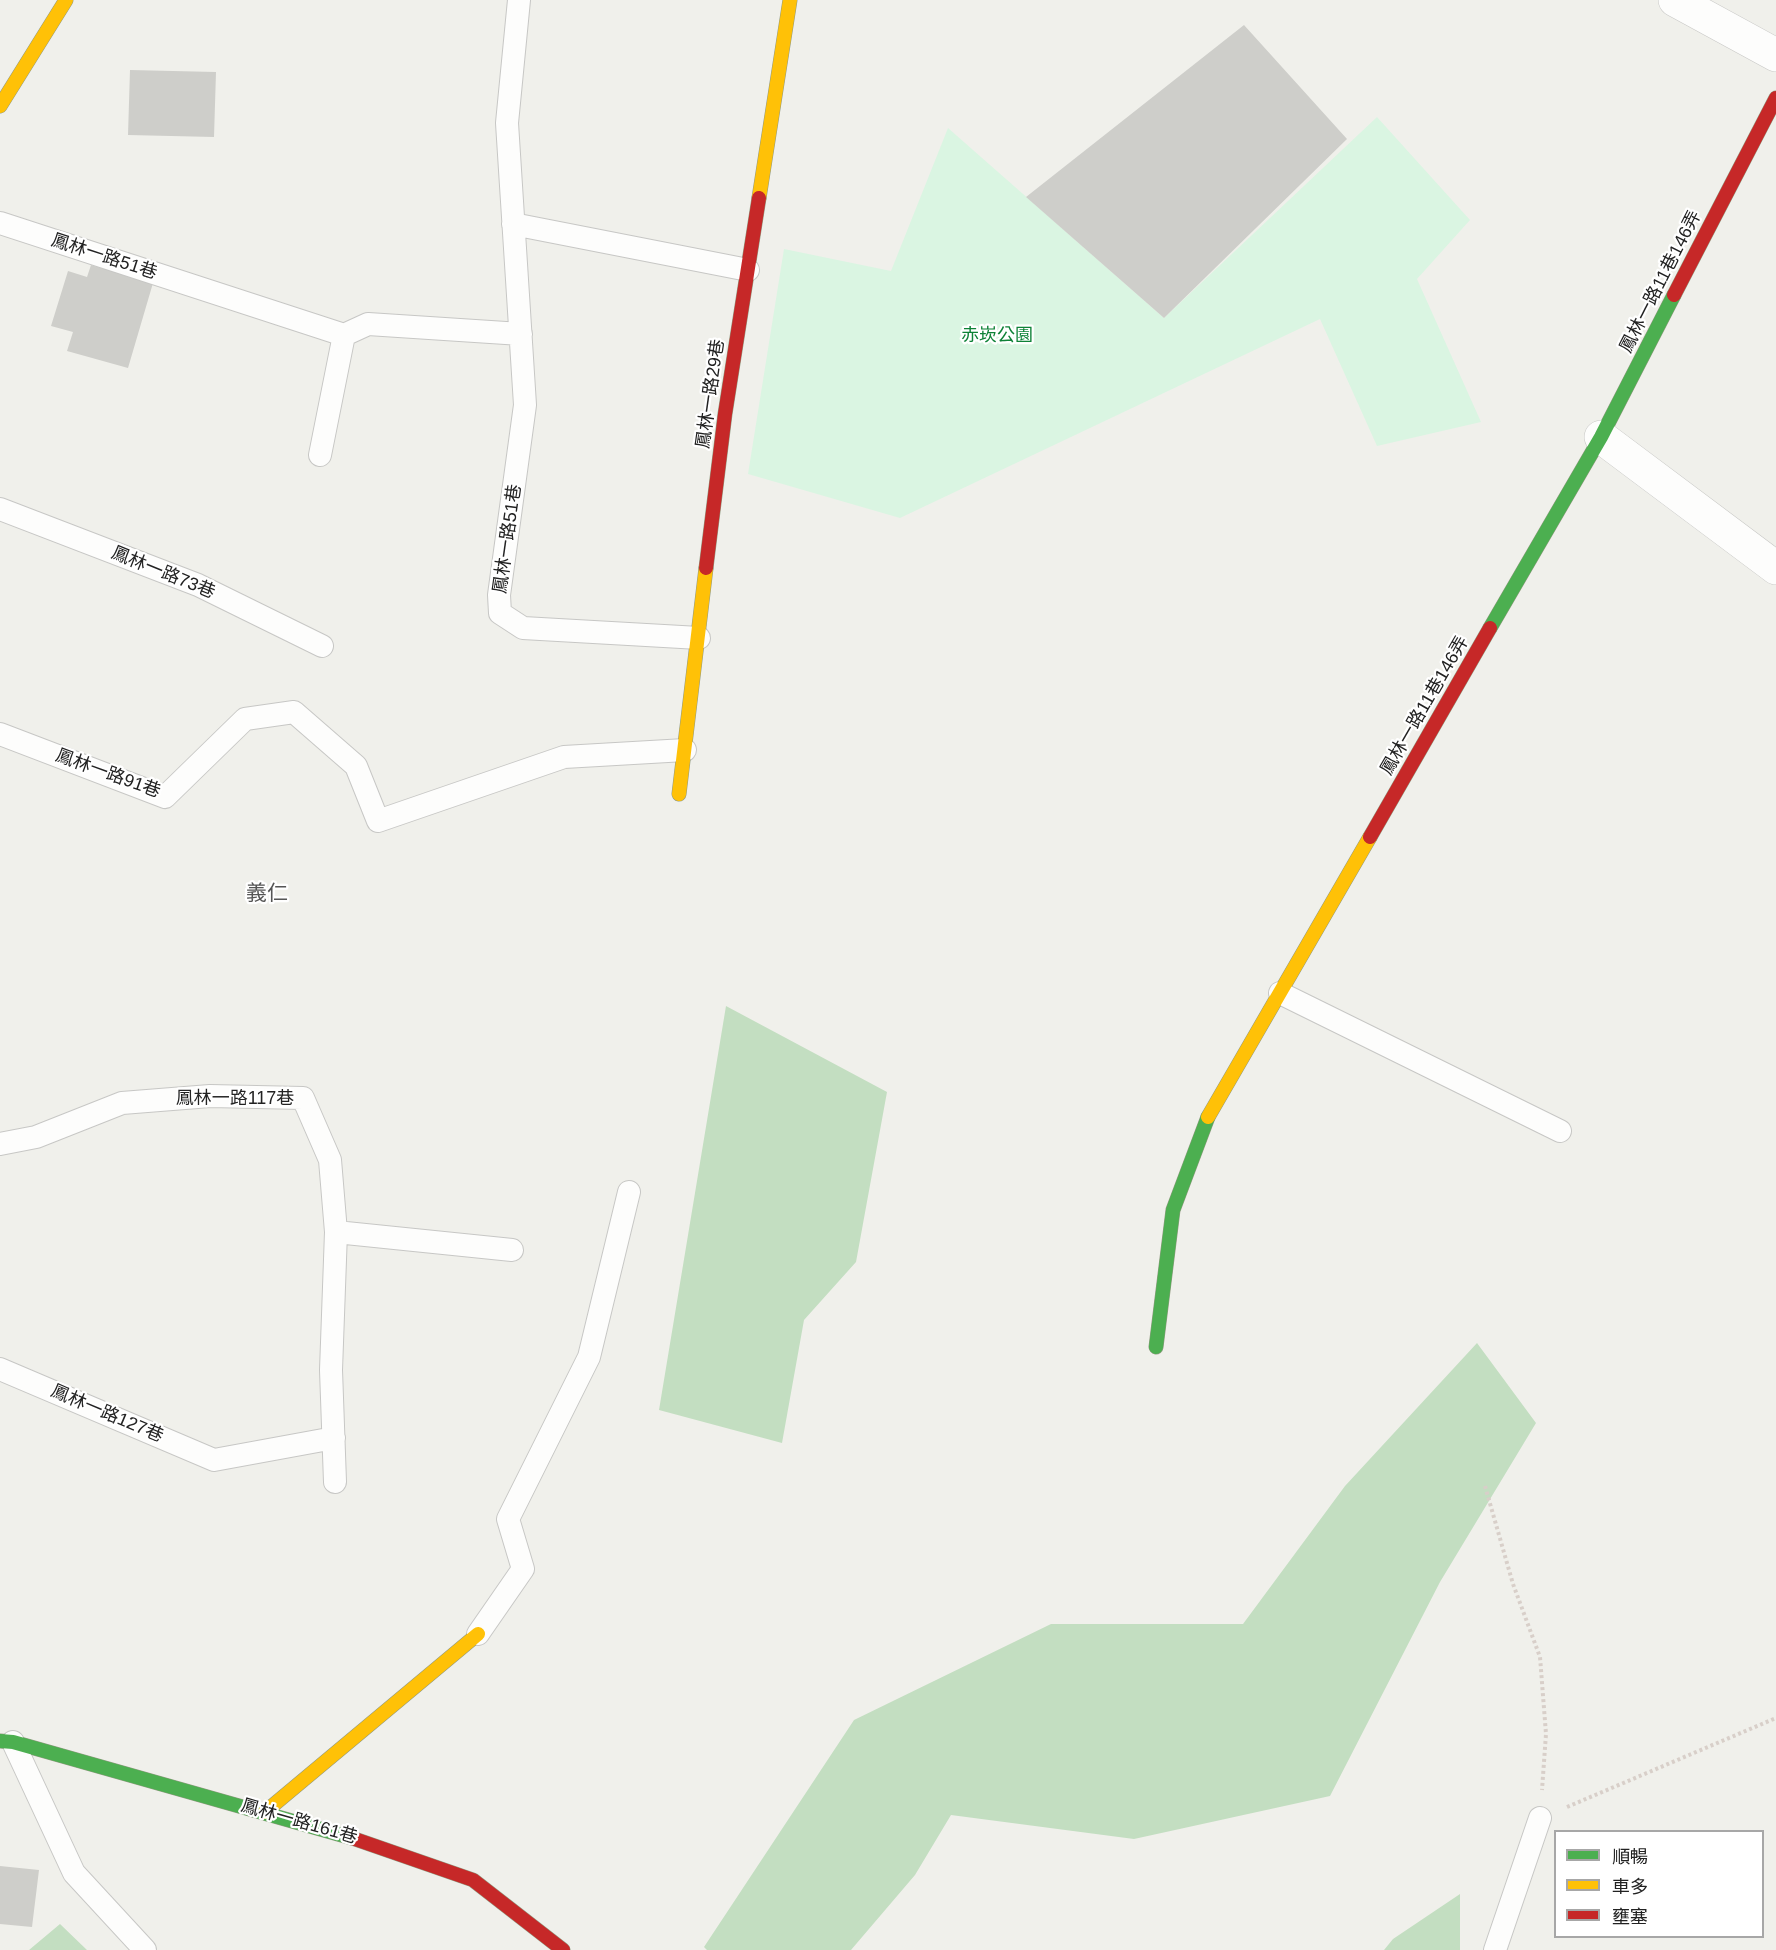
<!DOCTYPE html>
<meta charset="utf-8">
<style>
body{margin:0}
#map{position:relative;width:1776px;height:1950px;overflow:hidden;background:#f0f0eb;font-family:Helvetica,"Noto Sans TC",sans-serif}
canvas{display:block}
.legend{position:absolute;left:1554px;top:1830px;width:210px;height:108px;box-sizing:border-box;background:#fff;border:2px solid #a7a7a7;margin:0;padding:8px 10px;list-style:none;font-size:18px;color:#222}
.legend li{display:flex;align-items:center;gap:12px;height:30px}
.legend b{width:30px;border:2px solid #a7a7a7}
</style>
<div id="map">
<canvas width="1776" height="1950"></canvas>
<ul class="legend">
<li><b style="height:8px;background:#4caf50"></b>順暢</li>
<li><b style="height:8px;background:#ffc107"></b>車多</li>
<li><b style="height:8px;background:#c62828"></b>壅塞</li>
</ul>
</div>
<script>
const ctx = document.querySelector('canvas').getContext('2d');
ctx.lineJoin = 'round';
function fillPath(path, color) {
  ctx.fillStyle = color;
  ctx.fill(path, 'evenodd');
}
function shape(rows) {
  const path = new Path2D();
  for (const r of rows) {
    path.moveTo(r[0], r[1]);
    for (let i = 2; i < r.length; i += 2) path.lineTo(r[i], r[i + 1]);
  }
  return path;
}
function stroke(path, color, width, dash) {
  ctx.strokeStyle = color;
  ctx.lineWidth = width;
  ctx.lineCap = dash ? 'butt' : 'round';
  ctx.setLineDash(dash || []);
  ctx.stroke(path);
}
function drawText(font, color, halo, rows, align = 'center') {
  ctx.font = font + ' Helvetica,"Noto Sans TC",sans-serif';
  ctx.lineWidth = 4.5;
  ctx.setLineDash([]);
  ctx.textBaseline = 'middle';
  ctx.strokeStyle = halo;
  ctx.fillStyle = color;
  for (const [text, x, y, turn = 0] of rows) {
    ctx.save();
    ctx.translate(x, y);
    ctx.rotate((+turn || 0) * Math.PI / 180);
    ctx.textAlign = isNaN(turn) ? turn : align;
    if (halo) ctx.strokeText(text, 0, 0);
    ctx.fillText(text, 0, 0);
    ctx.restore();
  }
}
fillPath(shape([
 [726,1006,887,1092,856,1262,804,1320,782,1443,659,1410],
 [1477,1343,1536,1423,1440,1582,1330,1796,1134,1839,951,1815,915,1875,851,1950,707,1950,704,1947,854,1720,1051,1624,1243,1624,1345,1486],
 [1460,1894,1460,1950,1384,1950,1393,1939],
 [60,1924,87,1950,29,1950]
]), '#c3dec1');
fillPath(shape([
 [1377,117,1470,220,1417,279,1481,422,1377,446,1320,319,900,518,748,474,784,249,891,271,948,128,1164,318]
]), '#daf5e2');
fillPath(shape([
 [1244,25,1347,139,1164,318,1026,197],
 [130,70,216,72,214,137,128,135],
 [91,265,153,283,128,368,67,351,73,332,51,326,68,271,87,277],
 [0,1866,39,1870,32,1927,0,1924]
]), '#cececa');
const lane = shape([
 [519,0,507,123,525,405,499,595,500,613,523,628,699,638],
 [0,223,344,335,320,455],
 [513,224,748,270],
 [344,335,368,324,521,334],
 [0,509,198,585,322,646],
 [0,734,165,797,245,719,294,712,356,766,378,821,564,757,685,750],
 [1280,993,1560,1131],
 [0,1144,36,1137,122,1103,210,1096,303,1098,330,1160,336,1232,331,1370,335,1482],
 [336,1232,512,1250],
 [0,1369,214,1460,334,1438],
 [478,1634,523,1569,508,1519,589,1357,629,1192],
 [13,1742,74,1873,145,1950],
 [1495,1950,1540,1818]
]);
const street = shape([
 [1675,0,1776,55],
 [1601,437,1776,568]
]);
const fast = shape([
 [1490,628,1601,437,1674,295],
 [1156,1347,1173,1210,1208,1117],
 [0,1741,13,1742,352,1838]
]);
const slow = shape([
 [0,106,66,0],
 [759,198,790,0],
 [679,794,706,568],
 [1208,1117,1370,837],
 [265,1812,478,1634]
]);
const jam = shape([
 [1674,295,1776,98],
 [706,568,725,414,759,198],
 [1370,837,1490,628],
 [352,1838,473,1880,563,1950]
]);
stroke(lane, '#c7c7c5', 24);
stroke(street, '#c7c7c5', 34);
stroke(fast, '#929b82', 15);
stroke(slow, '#929b82', 15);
stroke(jam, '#929b82', 15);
stroke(shape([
 [1485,1486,1513,1584,1540,1657,1546,1734,1542,1790],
 [1567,1807,1776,1718]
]), '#d8cfc9', 4, [3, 3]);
stroke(lane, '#fdfdfc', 22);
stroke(street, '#fdfdfc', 33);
stroke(fast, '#4caf50', 14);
stroke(slow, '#ffc107', 14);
stroke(jam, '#c62828', 14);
drawText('18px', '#222', '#fff', [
 ["鳳林一路51巷",104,257,18],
 ["鳳林一路11巷146弄",1661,282,-63],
 ["鳳林一路29巷",711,394,-82],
 ["鳳林一路51巷",508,539,-82],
 ["鳳林一路73巷",163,573,22],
 ["鳳林一路11巷146弄",1425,706,-60],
 ["鳳林一路91巷",108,774,20],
 ["鳳林一路117巷",235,1099],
 ["鳳林一路127巷",107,1414,23],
 ["鳳林一路161巷",299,1822,16]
]);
drawText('18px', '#0e8237', '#fff', [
 ["赤崁公園",997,336]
]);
drawText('21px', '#555', '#fff', [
 ["義仁",267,894]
]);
</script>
